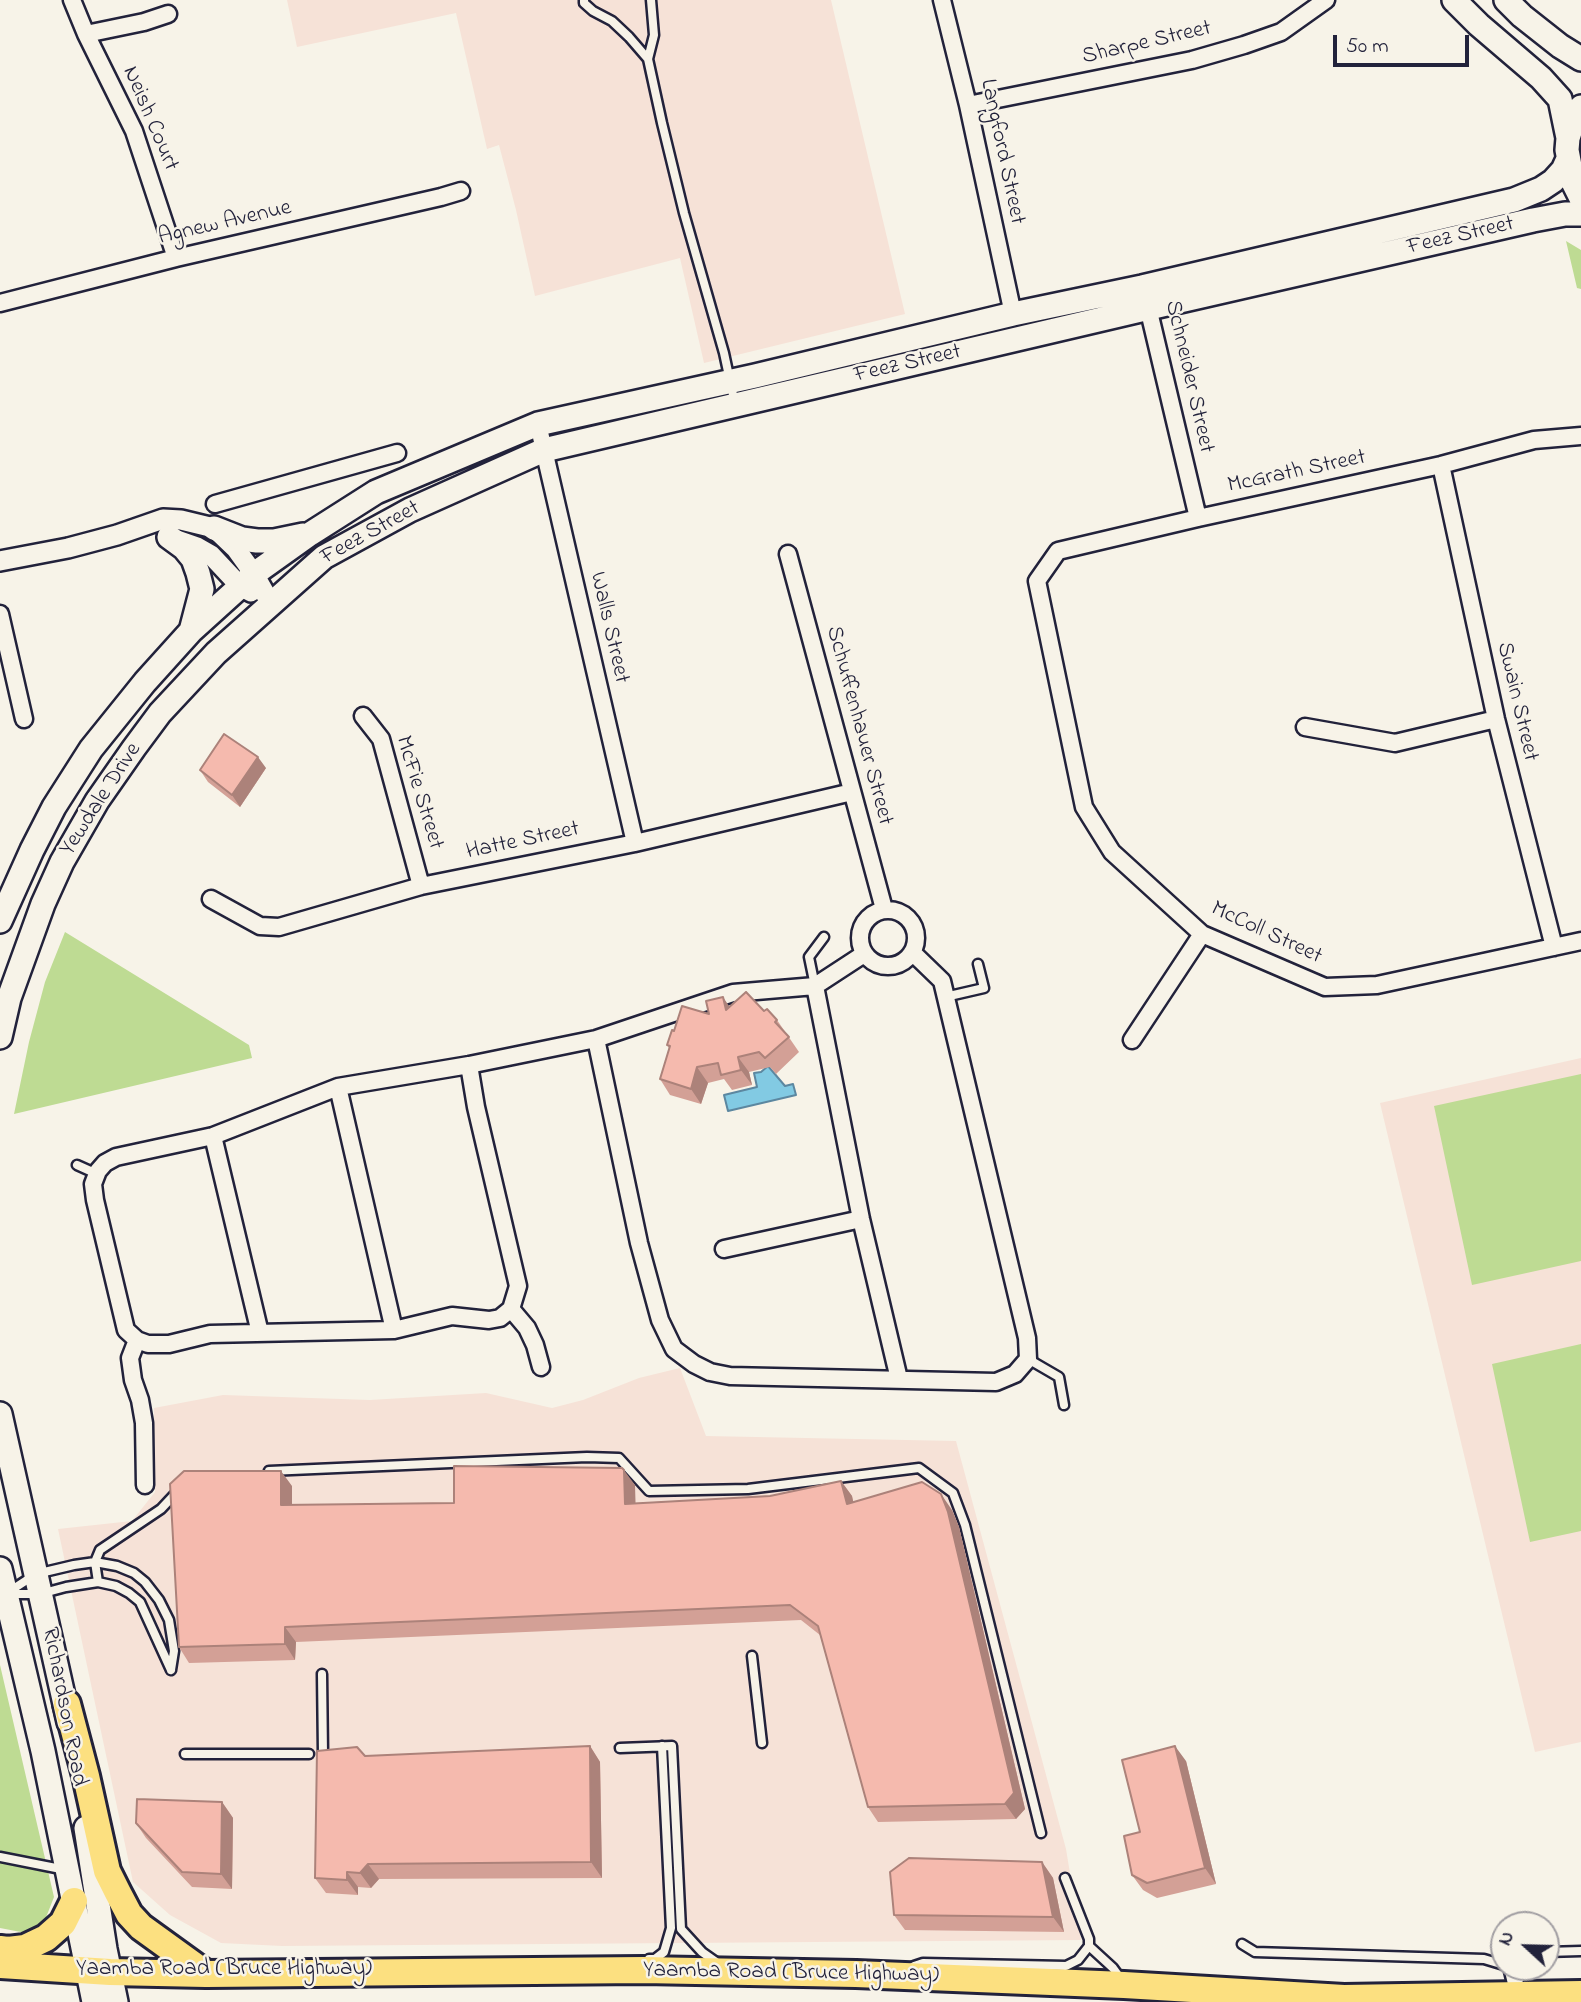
<!DOCTYPE html>
<style>
body{margin:0}
#map{position:relative;width:1581px;height:2002px;overflow:hidden;background:#f7f3e8;font-family:"Indie Flower",sans-serif}
canvas{display:block}
.north{position:absolute;left:1490px;top:1911px;width:70px;height:70px;box-sizing:border-box;background:#f7f3e8;border:2px solid #a29fa3;border-radius:50%;rotate:292deg;font-size:19px;font-weight:700;line-height:28px;text-align:center;color:#22223b}
.north::after{content:'';display:block;margin:auto;width:24px;height:32px;background:#22223b;clip-path:polygon(50% 0,100% 100%,50% 72%,0 100%)}
.scale{position:absolute;left:1333px;top:35px;width:136px;height:32px;box-sizing:border-box;border:4px solid #22223b;border-top:0;padding-left:9px;font-size:21px;line-height:24px;white-space:nowrap;color:#22223b;-webkit-text-stroke:5px #f7f3e8;paint-order:stroke}
</style>
<div id="map">
<canvas width="1581" height="2002"></canvas>
<div class="north">N</div>
<div class="scale">50 m</div>
</div>
<script>
const ctx = document.querySelector('canvas').getContext('2d');
ctx.lineJoin = 'round';
function fillPath(path, color) {
  ctx.fillStyle = color;
  ctx.fill(path, 'evenodd');
}
function shape(rows) {
  const path = new Path2D();
  for (const r of rows) {
    if (r.length === 3) {
      path.moveTo(r[0] + r[2], r[1]);
      path.arc(r[0], r[1], r[2], 0, 2 * Math.PI);
      continue;
    }
    path.moveTo(r[0], r[1]);
    for (let i = 2; i < r.length; i += 2) path.lineTo(r[i], r[i + 1]);
  }
  return path;
}
function stroke(path, color, width, dash) {
  ctx.strokeStyle = color;
  ctx.lineWidth = width;
  ctx.lineCap = dash ? 'butt' : 'round';
  ctx.setLineDash(dash || []);
  ctx.stroke(path);
}
function drawText(font, color, halo, rows, align = 'center') {
  ctx.font = font + ' "Indie Flower",sans-serif';
  ctx.lineWidth = 5;
  ctx.setLineDash([]);
  ctx.textBaseline = 'middle';
  ctx.strokeStyle = halo;
  ctx.fillStyle = color;
  for (const [text, x, y, turn = 0] of rows) {
    ctx.save();
    ctx.translate(x, y);
    ctx.rotate((+turn || 0) * Math.PI / 180);
    ctx.textAlign = isNaN(turn) ? turn : align;
    if (halo) ctx.strokeText(text, 0, 0);
    ctx.fillText(text, 0, 0);
    ctx.restore();
  }
}
fillPath(shape([
 [287,0,831,0,905,314,704,363,680,258,535,296,516,210,499,145,487,149,456,13,297,47],
 [1581,1058,1581,1742,1535,1752,1380,1103],
 [680,1368,706,1436,956,1441,1066,1849,1081,1940,282,1946,221,1943,170,1915,133,1882,58,1529,132,1521,155,1492,154,1408,223,1395,370,1400,486,1393,552,1408,583,1400,639,1378]
]), '#f6e2d7');
fillPath(shape([
 [1566,241,1581,250,1581,289,1577,288],
 [65,932,249,1045,252,1058,14,1114,29,1042,45,982],
 [1581,1074,1581,1261,1472,1285,1434,1106],
 [1581,1344,1581,1531,1530,1542,1492,1364],
 [0,1665,54,1897,45,1920,26,1933,0,1928]
]), '#bedb93');
const water = shape([
 [768,1066,785,1086,793,1084,796,1095,728,1111,724,1095,757,1087,754,1073,761,1072,768,1066]
]);
fillPath(water, '#82cae3');
stroke(water, '#5c87a0', 2);
const service = shape([
 [584,0,584,3,593,11,612,21,629,37,648,59],
 [651,0,654,35,648,59,662,123,684,213,724,353,735,404],
 [815,986,809,957,824,937],
 [945,997,984,988,978,964],
 [77,1165,97,1174],
 [1028,1359,1059,1377,1064,1405],
 [269,1471,587,1457,619,1458,649,1491,748,1489,919,1468,953,1493,965,1525,1041,1833],
 [98,1582,95,1562,100,1550,161,1509,176,1493],
 [7,1593,36,1574,74,1565,95,1562,117,1566,134,1573,145,1582,159,1600,169,1620,174,1651,171,1670],
 [8,1594,40,1594,66,1587,98,1582,116,1586,129,1593,140,1602,171,1670],
 [752,1656,762,1743],
 [322,1674,323,1754],
 [620,1748,672,1746,681,1929,702,1952,719,1964],
 [185,1754,309,1754],
 [0,1857,66,1870],
 [1065,1878,1089,1939,1089,1946,1113,1968,1121,1979],
 [1242,1944,1255,1952,1484,1959,1504,1965],
 [1546,1952,1581,1951],
 [649,1959,655,1959,664,1952,671,1928,662,1746],
 [914,1966,923,1963,1066,1966,1078,1960,1089,1946],
 [1508,1967,1514,1992],
 [1515,1992,1523,1967]
]);
const minor = shape([
 [72,0,86,34,134,131,176,258],
 [942,0,968,105,1013,314],
 [86,34,144,22,168,14],
 [968,105,1192,60,1244,45,1281,32,1326,0],
 [1146,299,1198,518],
 [0,303,176,258,441,197,461,191],
 [538,424,635,843],
 [1581,436,1534,440,1441,465,1198,518,1058,551,1037,581,1084,807,1112,852,1202,934,1325,987,1377,985,1581,941],
 [1441,465,1496,719,1554,947],
 [215,504,397,453],
 [788,554,884,909],
 [0,614,24,719],
 [363,716,381,739,421,886],
 [1305,727,1395,743,1496,719],
 [211,899,260,926,279,927,421,886,635,843,852,792],
 [888,938,28],
 [815,986,861,1219,899,1379],
 [596,1039,639,1243,660,1320,674,1349,694,1364,710,1372,730,1376,996,1382,1015,1374,1028,1359,1027,1338,942,981,912,952],
 [1132,1040,1202,934],
 [469,1065,476,1107,518,1286,511,1309,500,1318,489,1320,452,1316,394,1330,210,1334,169,1344,148,1344,137,1340,126,1330,95,1200,93,1184,98,1171,105,1163,116,1157,213,1136,338,1087,469,1065,596,1039,733,993,815,986,864,954],
 [338,1087,394,1330],
 [213,1136,260,1333],
 [724,1249,861,1219],
 [511,1309,527,1328,535,1345,541,1367],
 [137,1340,130,1358,133,1380,140,1400,144,1423,145,1485]
]);
const tertiary = shape([
 [174,539,197,547,211,555,240,586,251,592],
 [0,561,68,548,117,535,163,519,181,520,214,528,236,549,254,574,271,604]
]);
const secondary = shape([
 [1454,0,1479,25,1541,78,1560,99,1568,138],
 [1506,0,1522,16,1560,46,1581,59],
 [1581,107,1576,114,1568,138,1567,150,1573,182,1581,198],
 [214,528,242,539,257,541,274,541,303,535],
 [169,537,184,548,193,559,198,573,202,589,191,631],
 [0,921,32,850,54,807,91,749,145,682,191,631,254,574,310,534,376,492,538,424,755,376,1013,314,1142,287,1514,200,1541,189,1553,181,1563,170,1568,159],
 [0,1037,9,998,43,904,62,862,97,801,134,748,160,713,216,653,324,557,410,510,544,450,1149,308,1533,220,1565,214,1581,214],
 [0,1414,69,1722],
 [0,1569,43,1751,94,2002],
 [86,1828,105,1949,116,2002]
]);
const trunk = shape([
 [67,1704,86,1776,107,1871,118,1893,129,1914,141,1927,206,1974],
 [0,1949,8,1950,25,1948,46,1938,63,1923,74,1901],
 [0,1965,110,1972,206,1974,643,1970,856,1974,1124,1985,1344,1998,1581,1994]
]);
stroke(service, '#22223b', 13);
stroke(minor, '#22223b', 21);
stroke(tertiary, '#22223b', 24);
stroke(secondary, '#22223b', 28);
stroke(trunk, '#22223b', 32);
stroke(service, '#f7f3e8', 8);
stroke(minor, '#f7f3e8', 16);
stroke(tertiary, '#f7f3e8', 19);
stroke(secondary, '#f7f3e8', 23);
stroke(trunk, '#fce080', 26);
fillPath(shape([
 [266,768,240,807,208,782,200,770],
 [730,1007,764,1011,777,1020,799,1052,776,1074,770,1067,749,1072,752,1085,732,1090,724,1079,708,1083,701,1104,670,1095,660,1079,669,1048,667,1045,709,1014],
 [841,1481,852,1496,853,1502,952,1510,959,1527,1025,1809,1016,1819,878,1822,868,1807,820,1635,801,1620,296,1642,295,1660,189,1663,179,1647,292,1486,292,1505,454,1503,635,1485,635,1503,770,1496],
 [590,1746,600,1762,602,1878,379,1879,371,1888,358,1887,358,1895,326,1893,315,1878,365,1756],
 [1186,1761,1216,1884,1157,1898,1143,1890,1132,1875,1140,1832],
 [222,1802,233,1818,232,1889,192,1887,146,1838,136,1823],
 [1042,1862,1053,1878,1064,1932,905,1930,894,1915]
]), '#d3a096');
fillPath(shape([
 [258,757,266,768,240,807,232,795],
 [723,997,733,1012,726,1010],
 [738,1057,749,1072,752,1085,741,1070],
 [697,1067,708,1083,701,1104,691,1089],
 [624,1470,635,1485,636,1519,625,1504],
 [281,1471,292,1486,292,1520,281,1505],
 [841,1481,852,1496,857,1519,847,1504],
 [941,1494,952,1510,959,1527,1025,1809,1016,1819,1005,1804],
 [285,1627,296,1642,295,1660,285,1644],
 [590,1746,600,1762,602,1878,591,1862],
 [1175,1746,1186,1761,1216,1884,1205,1868],
 [222,1802,233,1818,232,1889,221,1874],
 [1042,1862,1053,1878,1064,1932,1053,1917],
 [368,1864,379,1879,371,1888,360,1873],
 [347,1872,358,1887,358,1895,347,1880]
]), '#ac827a');
const building = shape([
 [224,734,258,757,232,795,200,770,224,734],
 [746,992,764,1011,767,1009,777,1020,775,1022,789,1037,765,1058,759,1052,738,1057,741,1070,721,1075,718,1063,697,1067,691,1089,660,1079,670,1046,667,1045,672,1030,674,1031,682,1006,709,1014,706,1001,723,997,726,1010,746,992],
 [454,1466,622,1468,624,1470,625,1504,770,1496,841,1481,847,1504,922,1482,941,1494,948,1512,1014,1793,1005,1804,868,1807,818,1626,790,1605,285,1627,285,1644,179,1647,170,1484,184,1471,281,1471,281,1505,454,1503,454,1466],
 [590,1746,591,1862,368,1864,360,1873,347,1872,347,1880,315,1878,317,1751,357,1747,365,1756,590,1746],
 [1175,1746,1205,1868,1147,1883,1132,1875,1124,1836,1140,1832,1122,1760,1175,1746],
 [137,1799,222,1802,221,1874,182,1872,136,1823,137,1799],
 [909,1858,1042,1862,1053,1917,894,1915,890,1872,909,1858]
]);
fillPath(building, '#f5baae');
stroke(building, '#ac827a', 2);
drawText('23px', '#22223b', '#f7f3e8', [
 ["Sharpe Street",1147,44,-13],
 ["Neish Court",149,119,67],
 ["Langford Street",1001,152,78],
 ["Agnew Avenue",225,224,-13],
 ["Feez Street",1461,237,-13],
 ["Feez Street",908,365,-13],
 ["Schneider Street",1188,377,77],
 ["McGrath Street",1297,473,-12],
 ["Feez Street",371,534,-29],
 ["Walls Street",608,628,77],
 ["Swain Street",1516,702,77],
 ["Schuffenhauer Street",858,726,75],
 ["McFie Street",418,793,73],
 ["Yewdale Drive",102,800,-57],
 ["Hatte Street",523,842,-12],
 ["McColl Street",1266,934,25],
 ["Richardson Road",63,1707,79],
 ["Yaamba Road (Bruce Highway)",224,1970],
 ["Yaamba Road (Bruce Highway)",791,1974,1]
]);
</script>
